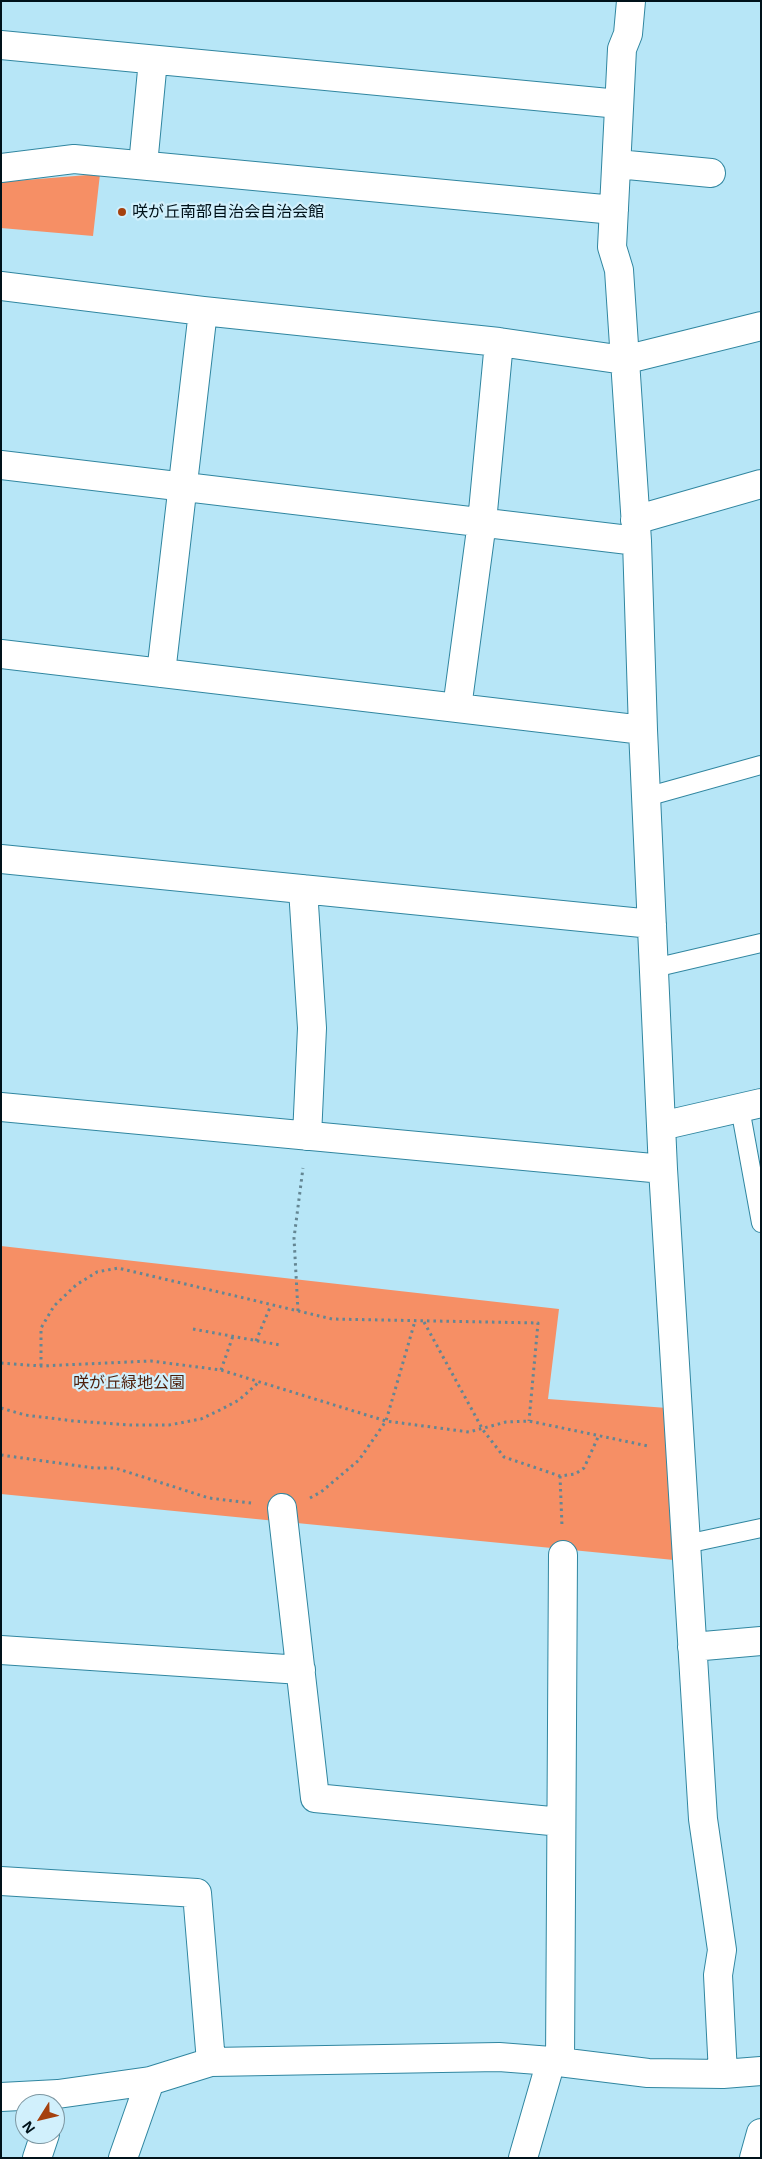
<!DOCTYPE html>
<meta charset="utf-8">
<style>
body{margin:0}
#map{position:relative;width:762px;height:2159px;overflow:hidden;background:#b7e6f7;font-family:"Open Sans",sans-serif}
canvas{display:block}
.frame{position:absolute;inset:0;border:2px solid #00121a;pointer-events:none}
.north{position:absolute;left:15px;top:2094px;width:50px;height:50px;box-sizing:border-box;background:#d1f0fc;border:1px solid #7d97a2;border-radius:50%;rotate:234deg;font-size:14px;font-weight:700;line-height:20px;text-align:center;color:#00121a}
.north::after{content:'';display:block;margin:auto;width:18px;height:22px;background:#a5410e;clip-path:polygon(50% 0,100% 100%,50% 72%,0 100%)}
</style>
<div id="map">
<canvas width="762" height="2159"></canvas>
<div class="frame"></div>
<div class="north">N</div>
</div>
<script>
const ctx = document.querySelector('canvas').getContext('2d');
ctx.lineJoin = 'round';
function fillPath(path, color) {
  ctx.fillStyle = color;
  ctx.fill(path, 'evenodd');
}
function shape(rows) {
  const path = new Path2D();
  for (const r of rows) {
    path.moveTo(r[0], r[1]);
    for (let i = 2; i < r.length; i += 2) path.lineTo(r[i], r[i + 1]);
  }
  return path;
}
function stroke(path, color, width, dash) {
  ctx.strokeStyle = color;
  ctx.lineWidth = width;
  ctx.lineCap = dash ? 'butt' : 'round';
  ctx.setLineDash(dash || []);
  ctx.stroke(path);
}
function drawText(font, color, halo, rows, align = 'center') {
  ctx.font = font + ' "Open Sans","Noto Sans JP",sans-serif';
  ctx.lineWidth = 4.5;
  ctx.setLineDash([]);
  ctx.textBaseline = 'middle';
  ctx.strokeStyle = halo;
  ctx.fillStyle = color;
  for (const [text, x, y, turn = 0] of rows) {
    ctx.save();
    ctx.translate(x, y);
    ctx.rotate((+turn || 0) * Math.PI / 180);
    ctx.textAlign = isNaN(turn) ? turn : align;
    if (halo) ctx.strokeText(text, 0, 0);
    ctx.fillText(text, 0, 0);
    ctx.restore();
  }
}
fillPath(shape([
 [100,174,93,236,1,228,1,182],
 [1,1246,559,1309,548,1399,667,1408,674,1560,1,1494]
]), '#f68f65');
const lane = shape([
 [646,797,761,765],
 [654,968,761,943],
 [740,1108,761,1223],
 [686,1544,761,1528]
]);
const street = shape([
 [631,1,628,34,622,49,612,247,619,270,637,541,643,730,663,1169,703,1819,722,1950,718,1975,723,2074],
 [1,45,619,104],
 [617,164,711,173],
 [143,165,153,60],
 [1,168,74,159,614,210],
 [1,286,203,311,499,342,624,360,761,326],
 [1,465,637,541],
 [635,520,761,484],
 [1,654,643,730],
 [161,673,203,311],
 [457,708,482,522,499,342],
 [1,859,652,924],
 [303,889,312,1028,307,1136],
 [1,1107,663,1169],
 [661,1126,761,1103],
 [282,1508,315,1798,561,1822],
 [692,1647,761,1641],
 [1,1650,301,1670],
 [1,1881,197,1893,211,2062],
 [560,2062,563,1555],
 [1,2097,58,2094,150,2081,211,2062,499,2057,551,2061,648,2073,723,2074,761,2071],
 [37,2158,45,2134],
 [123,2158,150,2081],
 [523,2158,551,2061],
 [754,2158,761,2133]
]);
stroke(lane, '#3086a0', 20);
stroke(street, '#3086a0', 30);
stroke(shape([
 [298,1311,294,1238,303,1168],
 [424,1322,483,1430,504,1457,560,1476,575,1474,584,1468,599,1435],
 [193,1329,280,1345],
 [256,1341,271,1305],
 [1,1363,41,1366,151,1361,221,1370,386,1421,469,1432,506,1422,529,1421,648,1446],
 [41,1366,41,1328,54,1306,76,1285,97,1272,118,1268,332,1319,538,1323,529,1421],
 [221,1370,233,1336],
 [1,1408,25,1415,74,1421,130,1425,169,1425,201,1419,220,1410,239,1400,259,1382],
 [1,1455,94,1468,115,1468,209,1498,251,1503],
 [560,1476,562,1526],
 [310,1498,321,1492,359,1460,386,1421,415,1321]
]), '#648693', 3, [2.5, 4]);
stroke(lane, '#fff', 18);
stroke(street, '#fff', 28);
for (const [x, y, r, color] of [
 [122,212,5,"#a5410e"]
]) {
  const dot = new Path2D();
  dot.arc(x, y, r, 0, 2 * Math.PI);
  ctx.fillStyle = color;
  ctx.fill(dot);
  stroke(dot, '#d1f0fc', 2);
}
drawText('16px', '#00121a', '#d1f0fc', [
 ["咲が丘南部自治会自治会館",132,212]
], 'left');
drawText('16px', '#4e1f0b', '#d1f0fc', [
 ["咲が丘緑地公園",129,1383]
]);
</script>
